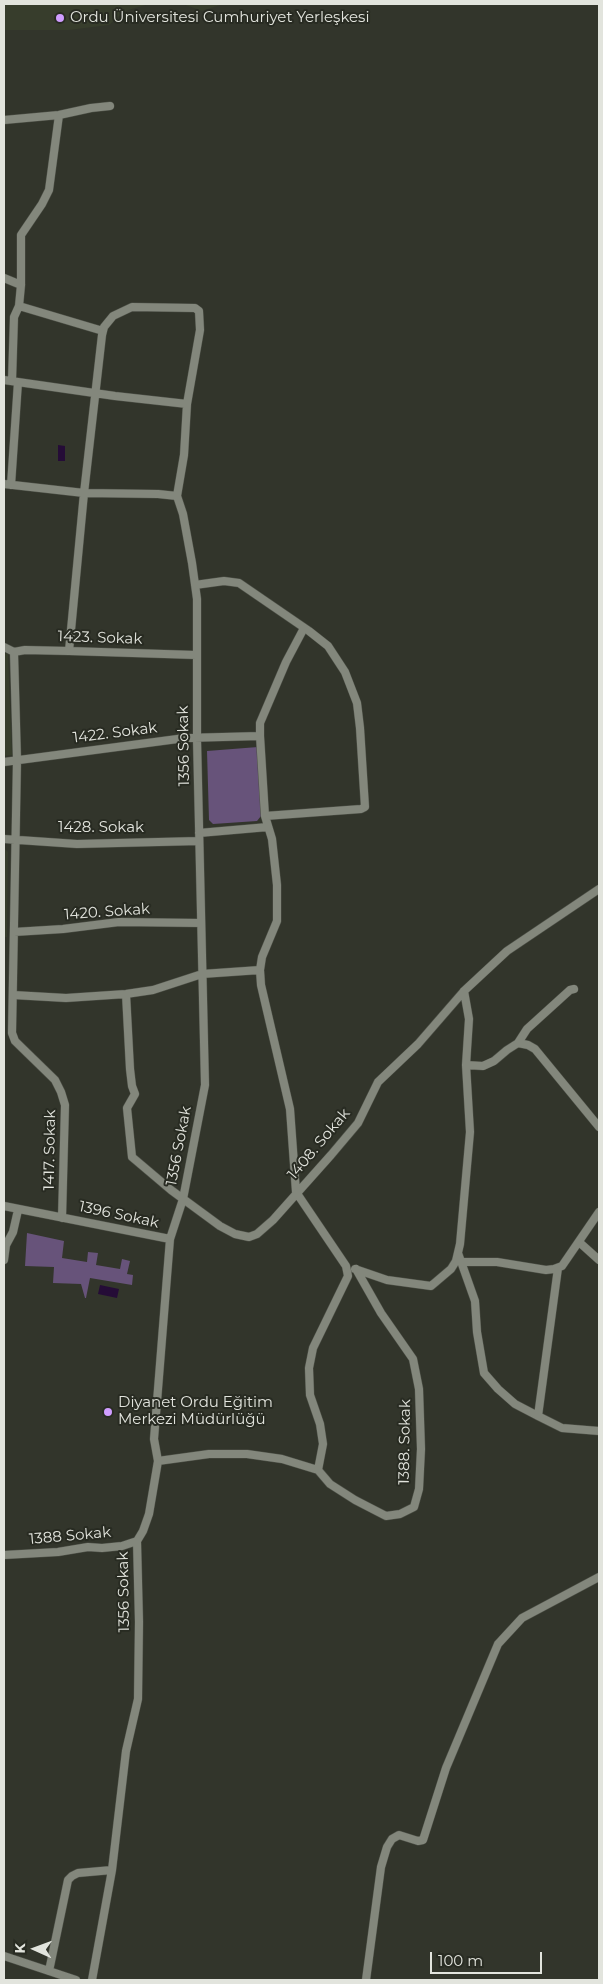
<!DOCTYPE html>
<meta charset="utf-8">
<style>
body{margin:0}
#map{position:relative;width:603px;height:1984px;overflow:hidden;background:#32352b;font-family:Montserrat,sans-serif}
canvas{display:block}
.frame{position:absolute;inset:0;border:5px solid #e2e4dd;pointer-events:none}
.north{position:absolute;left:10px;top:1924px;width:50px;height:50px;-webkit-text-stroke:4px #282b22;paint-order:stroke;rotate:272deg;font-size:14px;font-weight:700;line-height:20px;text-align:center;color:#e2e4dd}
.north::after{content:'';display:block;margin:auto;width:18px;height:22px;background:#e2e4dd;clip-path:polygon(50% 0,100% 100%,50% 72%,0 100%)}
.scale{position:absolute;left:430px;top:1952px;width:112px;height:22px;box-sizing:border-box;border:2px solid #e2e4dd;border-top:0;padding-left:6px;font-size:15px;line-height:18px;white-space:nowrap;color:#e2e4dd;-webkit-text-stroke:4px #282b22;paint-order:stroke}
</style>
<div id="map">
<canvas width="603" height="1984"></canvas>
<div class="frame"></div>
<div class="north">K</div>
<div class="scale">100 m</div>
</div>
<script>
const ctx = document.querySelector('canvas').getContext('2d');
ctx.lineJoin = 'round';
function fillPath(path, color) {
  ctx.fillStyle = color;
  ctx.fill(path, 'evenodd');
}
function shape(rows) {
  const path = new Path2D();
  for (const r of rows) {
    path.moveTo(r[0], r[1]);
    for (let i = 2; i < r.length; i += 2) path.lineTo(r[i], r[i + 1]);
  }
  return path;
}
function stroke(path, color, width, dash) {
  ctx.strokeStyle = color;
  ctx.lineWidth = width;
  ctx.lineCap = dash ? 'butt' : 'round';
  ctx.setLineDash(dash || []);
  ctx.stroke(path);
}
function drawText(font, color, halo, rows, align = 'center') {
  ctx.font = font + ' Montserrat,sans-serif';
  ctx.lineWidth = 4;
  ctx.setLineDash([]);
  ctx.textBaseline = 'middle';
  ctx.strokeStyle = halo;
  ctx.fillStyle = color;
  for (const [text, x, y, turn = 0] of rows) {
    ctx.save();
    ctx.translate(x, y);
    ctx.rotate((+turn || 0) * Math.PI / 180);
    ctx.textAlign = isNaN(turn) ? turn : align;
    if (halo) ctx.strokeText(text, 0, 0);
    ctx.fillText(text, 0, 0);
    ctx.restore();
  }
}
fillPath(shape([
 [4,4,149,4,125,11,109,25,69,30,4,30],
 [183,4,223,4,202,11],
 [4,653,8,654,12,755,4,756],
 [4,848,8,852,7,937,4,937]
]), '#373d2c');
fillPath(shape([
 [258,747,261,816,257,821,213,824,209,820,207,751],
 [27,1233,64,1241,62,1258,87,1262,88,1252,98,1253,96,1265,120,1269,122,1259,130,1261,127,1274,133,1275,132,1285,90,1278,86,1298,85,1298,81,1284,53,1283,54,1267,25,1266]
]), '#67537a');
fillPath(shape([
 [58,445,65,446,65,461,58,461],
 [100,1285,119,1289,117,1298,98,1294]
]), '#250c37');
const street = shape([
 [4,120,59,115,91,108,110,106],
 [4,278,21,285],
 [19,306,103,331],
 [4,380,115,396,187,404],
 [12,381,14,317,19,306,21,285,21,235,42,204,49,190,59,115],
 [4,484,84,493,69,651],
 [11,485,18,382],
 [195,585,224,581,239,583,309,631,328,646,345,672,357,703,360,728,365,807,361,809,265,816],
 [304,628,286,662,260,723,260,736,265,816,272,839,277,885,277,921,262,957,260,970,261,985,290,1109,296,1192,346,1266,348,1276,313,1348,309,1368,310,1395,320,1424,323,1444,318,1470],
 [4,647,14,652,25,650,69,651,196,655],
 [14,652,17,760,12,1033,15,1041,55,1080,61,1092,65,1105,62,1218],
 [4,762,185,738,260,736],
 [199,833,268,827],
 [4,839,77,844,199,841],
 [14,932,63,929,119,922,201,923],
 [126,994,130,1069,132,1086,135,1094,127,1108,132,1157,171,1190,220,1226,235,1234,249,1237,257,1234,273,1220,331,1155,358,1123,378,1082,418,1044,464,991,507,951,599,889],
 [13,995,66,998,126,994,153,990,202,974,260,970],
 [518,1043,527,1029,570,990,574,989],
 [466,1065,483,1066,494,1061,507,1050,518,1043,528,1045,535,1049,599,1127],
 [4,1206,170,1239],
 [579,1242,599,1260],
 [458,1253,475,1301,477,1332,484,1373,498,1389,515,1404,538,1416,562,1428,599,1431],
 [4,1260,6,1245,13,1232,18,1210],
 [462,1262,497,1262,546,1270,554,1269,562,1266,599,1212],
 [355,1269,387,1280,431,1286,451,1269,456,1261,460,1244,470,1132,466,1065,469,1019,464,991],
 [538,1416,558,1268],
 [158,1461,209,1454,247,1454,282,1459,318,1470,330,1484,355,1500,386,1516,400,1514,414,1507,419,1489,421,1449,419,1389,413,1359,381,1313,356,1269],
 [4,1555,58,1552,88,1547,102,1548,122,1546,137,1541],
 [4,1956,76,1980],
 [49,1971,68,1880,72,1876,78,1873,112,1870],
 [92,1980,112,1870,126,1751,138,1699,139,1622,137,1541,143,1531,149,1514,158,1461,154,1439,170,1239,183,1199,205,1085,197,739,197,599,192,563,183,514,177,496,184,455,187,404,200,330,199,311,195,308,132,307,113,316,104,327,102,335,84,493,158,494,177,496],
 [366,1980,381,1867,387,1847,392,1839,399,1835,418,1841,423,1840,446,1768,498,1644,522,1618,599,1577]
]);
stroke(street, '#4e5148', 9);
stroke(street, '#83877c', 8);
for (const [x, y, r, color] of [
 [60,18,5,"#d09dff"],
 [108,1412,5,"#d09dff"]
]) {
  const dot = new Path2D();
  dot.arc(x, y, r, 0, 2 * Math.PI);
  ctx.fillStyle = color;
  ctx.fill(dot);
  stroke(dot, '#282b22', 2);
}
drawText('15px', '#e2e4dd', '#282b22', [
 ["Ordu Üniversitesi Cumhuriyet Yerleşkesi",70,18],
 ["Diyanet Ordu Eğitim",118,1403],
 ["Merkezi Müdürlüğü",118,1420]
], 'left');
drawText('15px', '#e2e4dd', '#282b22', [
 ["1423. Sokak",100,638,2],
 ["1422. Sokak",115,733,-7],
 ["1356 Sokak",184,746,-91],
 ["1428. Sokak",101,828],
 ["1420. Sokak",107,912,-4],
 ["1408. Sokak",319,1144,-50],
 ["1356 Sokak",179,1146,-79],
 ["1417. Sokak",50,1150,-89],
 ["1396 Sokak",119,1215,12],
 ["1388. Sokak",405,1442,-89],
 ["1388 Sokak",70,1536,-5],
 ["1356 Sokak",124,1592,-91]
]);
</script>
